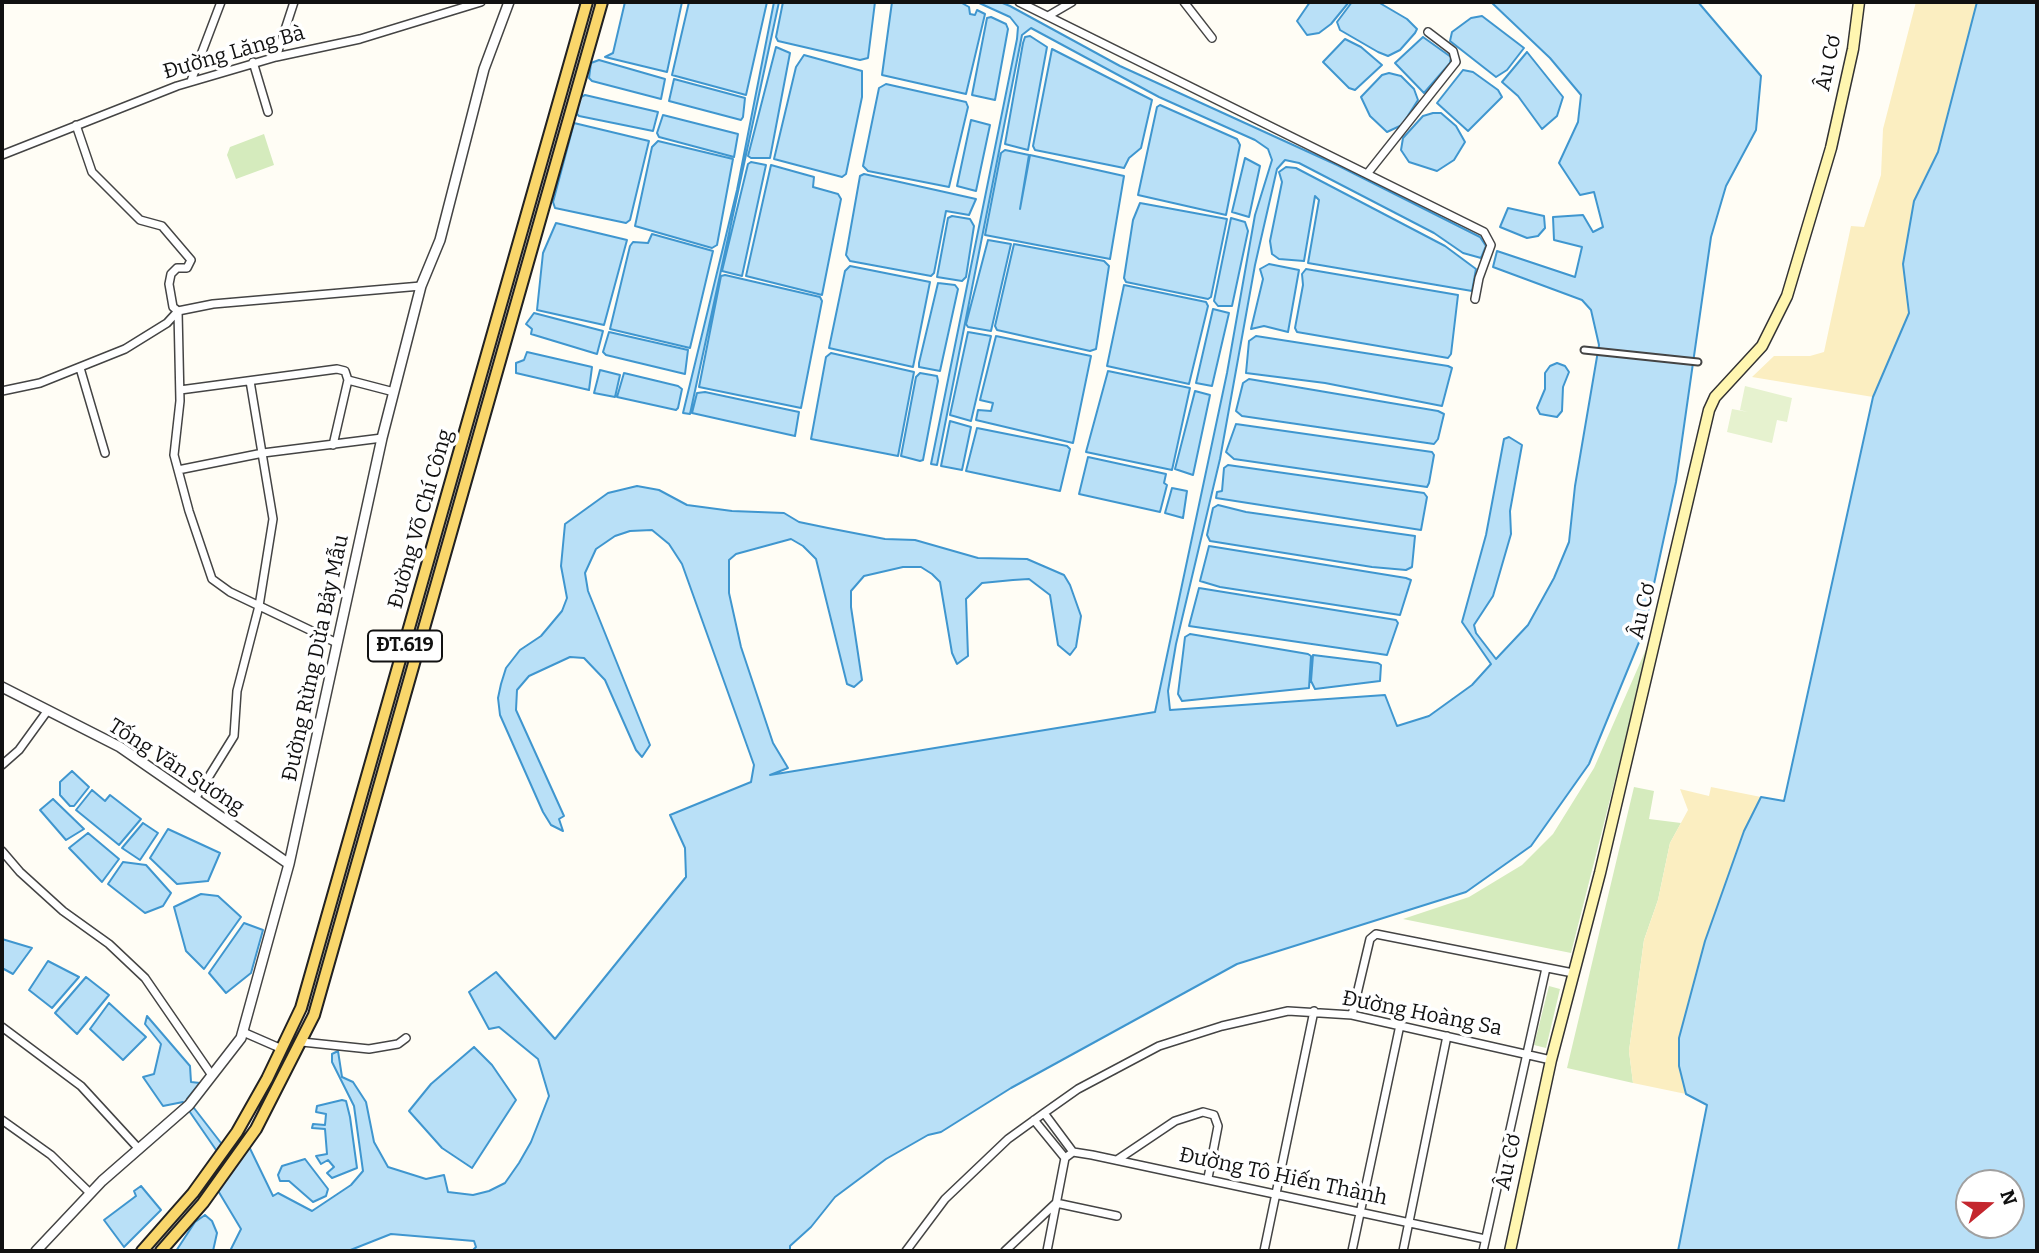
<!DOCTYPE html>
<meta charset="utf-8">
<style>
body{margin:0}
#map{position:relative;width:2039px;height:1253px;overflow:hidden;background:#fffdf5;font-family:Bitter,serif}
canvas{display:block}
.frame{position:absolute;inset:0;border:4px solid #111;pointer-events:none}
.north{position:absolute;left:1955px;top:1169px;width:70px;height:70px;box-sizing:border-box;background:#fff;border:2px solid #a0a0a0;border-radius:50%;rotate:71deg;font-size:19px;font-weight:700;line-height:28px;text-align:center;color:#111}
.north::after{content:'';display:block;margin:auto;width:24px;height:32px;background:#c4262e;clip-path:polygon(50% 0,100% 100%,50% 72%,0 100%)}
</style>
<div id="map">
<canvas width="2039" height="1253"></canvas>
<div class="frame"></div>
<div class="north">N</div>
</div>
<script>
const ctx = document.querySelector('canvas').getContext('2d');
ctx.lineJoin = 'round';
function fillPath(path, color) {
  ctx.fillStyle = color;
  ctx.fill(path, 'evenodd');
}
function shape(rows) {
  const path = new Path2D();
  for (const r of rows) {
    path.moveTo(r[0], r[1]);
    for (let i = 2; i < r.length; i += 2) path.lineTo(r[i], r[i + 1]);
  }
  return path;
}
function stroke(path, color, width, dash) {
  ctx.strokeStyle = color;
  ctx.lineWidth = width;
  ctx.lineCap = dash ? 'butt' : 'round';
  ctx.setLineDash(dash || []);
  ctx.stroke(path);
}
function drawText(font, color, halo, rows, align = 'center') {
  ctx.font = font + ' Bitter,serif';
  ctx.lineWidth = 7;
  ctx.setLineDash([]);
  ctx.textBaseline = 'middle';
  ctx.strokeStyle = halo;
  ctx.fillStyle = color;
  for (const [text, x, y, turn = 0] of rows) {
    ctx.save();
    ctx.translate(x, y);
    ctx.rotate((+turn || 0) * Math.PI / 180);
    ctx.textAlign = isNaN(turn) ? turn : align;
    if (halo) ctx.strokeText(text, 0, 0);
    ctx.fillText(text, 0, 0);
    ctx.restore();
  }
}
fillPath(shape([
 [264,134,274,165,236,179,227,155,230,147],
 [1651,638,1571,953,1403,919,1469,897,1522,865,1553,834,1594,768],
 [1634,787,1654,791,1649,819,1681,823,1670,843,1658,900,1644,940,1629,1051,1633,1083,1567,1068],
 [1549,986,1560,989,1546,1048,1534,1045]
]), '#d5ebbd');
fillPath(shape([
 [1916,2,1977,2,1938,152,1914,201,1903,263,1909,313,1895,351,1873,397,1752,377,1774,356,1810,356,1824,352,1851,226,1864,227,1881,175,1883,129],
 [1711,787,1761,797,1744,831,1705,941,1679,1038,1679,1066,1686,1094,1633,1083,1629,1051,1644,940,1658,900,1670,843,1688,810,1680,789,1709,796]
]), '#fbeec1');
fillPath(shape([
 [1745,386,1792,398,1787,422,1777,420,1772,443,1727,432,1732,409,1748,412,1740,410]
]), '#e6f2cf');
const water = shape([
 [625,2,682,2,667,72,605,57,613,53,625,2],
 [689,2,767,2,746,95,672,75,689,2],
 [774,2,779,2,690,414,683,413,737,190,774,2],
 [783,2,875,2,868,58,860,60,778,41,776,37,783,2],
 [892,2,960,2,969,7,970,14,975,15,977,10,985,14,966,94,882,75,892,2],
 [977,2,1000,2,1010,6,1120,66,1337,165,1480,237,1486,246,1481,258,1463,253,1434,233,1299,163,1285,160,1277,169,1255,265,1220,459,1176,644,1168,691,1170,710,1385,695,1397,726,1429,716,1472,685,1491,664,1462,622,1486,535,1504,439,1509,437,1522,445,1510,511,1511,534,1493,596,1474,625,1476,633,1496,659,1528,625,1554,578,1569,542,1575,486,1599,345,1591,310,1582,300,1493,267,1497,251,1575,277,1582,247,1554,240,1553,217,1583,215,1593,232,1603,227,1594,192,1580,195,1559,163,1578,122,1581,95,1550,58,1491,2,1698,2,1761,76,1756,130,1726,186,1711,237,1676,482,1644,630,1589,764,1531,846,1466,892,1237,964,1011,1088,941,1132,928,1135,886,1159,835,1197,811,1227,790,1246,790,1251,450,1251,473,1250,476,1247,474,1241,391,1234,348,1251,230,1251,241,1229,211,1179,223,1160,183,1102,163,1106,143,1077,154,1074,161,1044,145,1024,147,1016,190,1066,191,1082,200,1083,187,1099,228,1152,242,1132,273,1196,278,1193,312,1211,351,1185,363,1171,354,1106,332,1062,332,1054,338,1051,342,1077,353,1082,366,1102,374,1142,388,1167,426,1179,444,1175,448,1192,473,1195,489,1191,505,1183,519,1163,531,1142,549,1096,538,1059,499,1027,489,1029,469,992,496,972,555,1039,686,877,685,848,670,815,751,782,754,765,682,564,669,544,652,530,630,531,615,536,596,549,585,573,588,591,650,745,642,757,636,750,605,680,584,658,570,657,529,676,517,690,516,710,564,816,559,819,563,831,551,825,543,812,500,715,498,698,501,684,506,668,520,650,541,636,562,611,567,598,561,566,565,524,608,493,637,486,659,490,687,505,732,511,784,513,799,522,828,528,885,539,915,540,978,558,1027,559,1064,575,1070,585,1081,616,1076,647,1070,655,1058,645,1050,595,1029,579,1013,580,982,583,966,599,968,656,957,664,952,653,940,582,932,574,921,567,903,567,864,576,851,591,851,607,862,680,854,687,847,684,816,559,803,546,791,539,736,554,729,560,729,593,741,647,773,743,788,768,770,775,1155,712,1227,373,1255,215,1272,160,1268,149,1255,140,1159,97,1031,28,1022,35,937,465,931,464,1017,39,1018,27,1010,17,977,2],
 [1310,2,1349,2,1331,24,1319,33,1307,35,1297,21,1310,2],
 [1352,2,1378,2,1407,19,1417,29,1415,33,1400,50,1388,56,1378,52,1340,30,1337,22,1352,2],
 [1977,2,2037,2,2037,1251,1678,1251,1707,1105,1686,1094,1679,1066,1679,1038,1705,941,1744,831,1761,797,1784,801,1873,397,1909,313,1903,264,1914,201,1938,152,1977,2],
 [2011,1183,2011,1225,1969,1225,1969,1183,2011,1183],
 [1482,16,1524,48,1507,70,1496,77,1450,41,1452,32,1471,18,1482,16],
 [991,17,1006,24,1008,29,995,100,972,95,987,18,991,17],
 [1030,36,1047,47,1028,150,1005,144,1023,43,1025,37,1030,36],
 [1423,37,1451,57,1450,63,1424,93,1395,63,1423,37],
 [1345,39,1361,47,1382,65,1355,90,1349,88,1323,62,1345,39],
 [776,47,790,53,770,158,751,158,748,156,776,47],
 [1052,49,1152,100,1141,148,1129,158,1124,168,1035,150,1033,146,1052,49],
 [1527,52,1563,97,1557,116,1542,129,1518,96,1502,82,1527,52],
 [804,55,862,71,862,97,846,174,842,177,774,159,796,67,804,55],
 [599,60,665,79,661,99,592,81,589,78,591,63,599,60],
 [1463,70,1473,72,1498,90,1502,97,1468,131,1437,103,1463,70],
 [1389,73,1401,76,1414,89,1418,100,1402,125,1387,132,1370,116,1361,97,1382,75,1389,73],
 [674,79,745,98,743,117,741,120,669,101,674,79],
 [886,84,966,102,968,107,949,187,868,171,863,166,879,88,886,84],
 [585,95,658,112,653,131,579,116,577,114,579,98,585,95],
 [1160,105,1237,139,1240,145,1226,215,1138,195,1157,107,1160,105],
 [1433,113,1441,113,1456,126,1465,142,1454,160,1437,171,1409,162,1401,150,1403,138,1423,116,1433,113],
 [663,115,738,134,734,157,659,137,657,133,663,115],
 [971,120,990,125,976,191,957,186,971,120],
 [574,123,649,141,630,220,626,223,555,208,553,202,574,123],
 [658,141,733,159,717,245,712,248,635,226,652,147,658,141],
 [1005,150,1029,155,1020,209,1030,155,1124,176,1110,259,985,235,1001,153,1005,150],
 [1245,158,1260,166,1249,217,1232,212,1245,158],
 [751,162,766,165,742,276,722,271,748,164,751,162],
 [771,165,814,177,813,187,838,194,841,199,822,295,746,276,771,165],
 [1286,167,1296,168,1445,246,1476,269,1472,291,1308,263,1319,200,1315,196,1304,261,1279,259,1272,254,1270,241,1282,182,1279,172,1286,167],
 [864,174,976,199,969,215,946,211,934,273,931,276,850,261,846,255,860,176,864,174],
 [1140,203,1227,219,1211,297,1208,299,1126,282,1124,278,1133,220,1140,203],
 [1508,208,1544,216,1545,228,1538,236,1527,238,1500,227,1508,208],
 [952,216,970,219,974,226,966,277,962,281,937,277,948,218,952,216],
 [1231,218,1245,222,1248,231,1232,306,1218,306,1214,301,1231,218],
 [556,223,627,240,604,325,537,310,543,253,556,223],
 [652,234,713,251,690,348,610,329,630,246,633,242,648,243,652,234],
 [988,240,1011,244,991,331,968,327,966,324,988,240],
 [1014,244,1104,261,1109,266,1096,349,1090,351,997,330,995,326,1014,244],
 [1269,264,1299,270,1288,332,1264,326,1251,329,1263,279,1260,269,1269,264],
 [850,266,930,282,913,367,829,348,845,271,850,266],
 [1306,269,1458,295,1451,354,1448,358,1297,332,1295,328,1303,285,1302,274,1306,269],
 [725,275,820,297,822,301,801,408,699,387,721,276,725,275],
 [938,283,955,285,958,289,940,371,919,367,919,363,938,283],
 [1124,285,1206,302,1208,306,1189,384,1107,366,1124,285],
 [1213,309,1229,313,1212,386,1196,383,1213,309],
 [534,313,603,331,597,354,531,334,532,329,526,324,534,313],
 [609,332,688,350,685,374,606,355,603,352,609,332],
 [968,332,991,336,971,421,950,415,968,332],
 [996,336,1091,356,1073,443,976,420,978,410,991,411,993,403,980,400,996,336],
 [1256,336,1448,366,1452,368,1442,406,1325,383,1246,373,1249,341,1256,336],
 [527,352,592,367,589,390,516,373,516,363,524,360,527,352],
 [831,353,914,372,898,456,811,439,826,357,831,353],
 [1557,363,1565,366,1569,372,1563,387,1562,411,1557,417,1540,414,1537,408,1545,389,1545,373,1550,366,1557,363],
 [600,370,620,375,615,397,594,393,600,370],
 [1108,371,1190,388,1172,470,1086,452,1108,371],
 [624,373,678,386,682,389,678,408,676,410,617,397,624,373],
 [920,373,937,376,938,381,923,460,920,461,901,456,916,377,920,373],
 [1249,379,1438,411,1444,414,1438,439,1434,444,1242,416,1236,411,1243,383,1249,379],
 [1195,391,1210,395,1209,400,1193,475,1175,469,1195,391],
 [705,392,799,412,795,436,692,413,697,393,705,392],
 [950,421,971,427,962,470,941,466,950,421],
 [1236,424,1432,452,1434,455,1429,483,1427,487,1234,459,1226,452,1236,424],
 [977,428,1067,446,1070,449,1060,491,966,471,977,428],
 [1088,457,1166,474,1164,483,1167,485,1160,512,1079,494,1088,457],
 [1228,465,1424,493,1427,497,1421,530,1216,498,1217,492,1222,491,1224,468,1228,465],
 [1172,488,1187,491,1183,518,1165,513,1172,488],
 [1218,505,1246,512,1415,536,1412,567,1406,570,1372,567,1210,541,1207,535,1213,508,1218,505],
 [1209,546,1406,578,1411,580,1400,615,1220,587,1200,581,1209,546],
 [1199,588,1396,620,1398,623,1387,655,1189,626,1199,588],
 [1190,634,1308,654,1311,656,1309,688,1182,701,1178,694,1185,637,1190,634],
 [1313,655,1378,663,1381,665,1380,681,1315,689,1311,681,1313,655],
 [72,771,89,787,74,806,70,806,60,795,60,782,72,771],
 [92,790,105,801,110,795,141,819,119,845,76,810,92,790],
 [53,799,84,829,66,840,40,810,53,799],
 [143,823,158,833,140,860,122,848,143,823],
 [168,829,220,853,208,881,177,884,150,858,168,829],
 [88,833,119,859,102,882,69,848,88,833],
 [123,862,146,865,171,893,163,906,145,913,108,884,123,862],
 [201,894,218,896,241,917,204,969,186,951,174,907,201,894],
 [244,923,263,930,251,973,226,993,209,973,244,923],
 [2,939,32,948,13,974,2,968,2,939],
 [48,961,79,977,52,1008,29,990,48,961],
 [86,977,109,995,77,1034,55,1013,86,977],
 [109,1003,146,1037,123,1060,90,1029,109,1003],
 [474,1047,492,1065,516,1100,472,1168,442,1148,409,1111,431,1084,474,1047],
 [342,1100,346,1101,350,1117,357,1168,332,1178,327,1173,334,1167,328,1160,321,1164,316,1156,327,1154,325,1129,312,1128,313,1124,325,1125,326,1114,316,1112,317,1106,342,1100],
 [305,1159,328,1189,326,1196,313,1202,289,1181,280,1181,278,1175,282,1166,305,1159],
 [141,1186,161,1210,124,1247,104,1220,136,1196,134,1191,141,1186],
 [205,1215,212,1221,217,1233,213,1251,176,1251,195,1222,205,1215]
]);
fillPath(water, '#b9e0f7');
stroke(water, '#3f96cf', 2);
const pedestrian = shape([
 [1584,350,1698,362]
]);
const minor = shape([
 [1019,2,1484,232,1491,245,1479,278,1475,299],
 [1184,2,1212,38],
 [1048,16,1072,2],
 [276,57,294,2],
 [253,62,268,112],
 [191,81,221,2],
 [76,125,92,172,140,220,162,226,191,260,187,268,177,268,171,274,169,284,173,307,178,311,180,401,174,455,189,511,212,579,230,592,337,643],
 [2,155,177,86,276,57,360,39,481,2],
 [1367,174,1456,62,1453,51,1428,32],
 [80,368,105,453],
 [348,380,394,392],
 [180,390,337,369,345,371,348,380,333,445],
 [2,391,40,383,125,349,167,323,178,311,213,304,421,286],
 [178,470,263,453,382,438],
 [2,765,19,750,48,710],
 [195,799,234,736,237,691,259,606,273,519,250,381],
 [2,851,20,872,63,911,109,944,145,978,211,1074],
 [1352,1015,1370,939,1376,934,1573,973],
 [2,1027,81,1086,138,1148],
 [243,1032,282,1049],
 [302,1042,369,1049,398,1044,406,1038],
 [1044,1113,1073,1152],
 [2,1120,51,1155,90,1193],
 [1034,1120,1065,1158],
 [1065,1158,1073,1152,1092,1155,1485,1239],
 [1117,1160,1175,1121,1203,1112,1214,1115,1218,1126,1208,1178],
 [906,1251,945,1199,1008,1139,1044,1113,1078,1089,1159,1046,1222,1026,1288,1011,1352,1015,1551,1060],
 [1005,1251,1056,1203,1117,1216],
 [1047,1251,1065,1158],
 [1264,1251,1314,1011],
 [1352,1251,1400,1025],
 [1403,1251,1447,1036],
 [1483,1251,1546,968]
]);
const tertiary = shape([
 [2,687,120,747,289,864],
 [36,1251,102,1181,189,1105,241,1038,289,864,382,438,421,286,440,240,484,69,509,2]
]);
const secondary = shape([
 [1510,1251,1551,1060,1600,873,1709,410,1715,397,1762,346,1787,296,1831,148,1853,49,1859,2]
]);
const primary = shape([
 [142,1251,193,1193,237,1132,267,1079,301,1008,587,2],
 [161,1251,203,1203,256,1129,314,1015,602,2]
]);
stroke(pedestrian, '#444', 9);
stroke(minor, '#444', 10);
stroke(tertiary, '#444', 12);
stroke(secondary, '#333', 13);
stroke(primary, '#222', 14);
stroke(pedestrian, '#fff', 5);
stroke(minor, '#fff', 7);
stroke(tertiary, '#fff', 9);
stroke(secondary, '#fff6b0', 10);
stroke(primary, '#f9d66b', 10);
for (const [x, y, w] of [
 [405,646,74]
]) {
  const box = new Path2D();
  box.roundRect(x - w / 2, y - 15.5, w, 31, 5);
  ctx.fillStyle = '#fff';
  ctx.fill(box);
  stroke(box, '#111', 2);
}
drawText('bold 19px', '#111', null, [
 ["ĐT.619",405,646]
]);
drawText('21px', '#111', '#fff', [
 ["Đường Lăng Bà",234,53,-16],
 ["Âu Cơ",1829,63,-78],
 ["Đường Võ Chí Công",421,519,-74],
 ["Âu Cơ",1643,611,-77],
 ["Đường Rừng Dừa Bảy Mẫu",316,658,-78],
 ["Tống Văn Sương",176,767,33],
 ["Đường Hoàng Sa",1422,1014,11],
 ["Âu Cơ",1509,1162,-78],
 ["Đường Tô Hiến Thành",1283,1177,12]
]);
</script>
